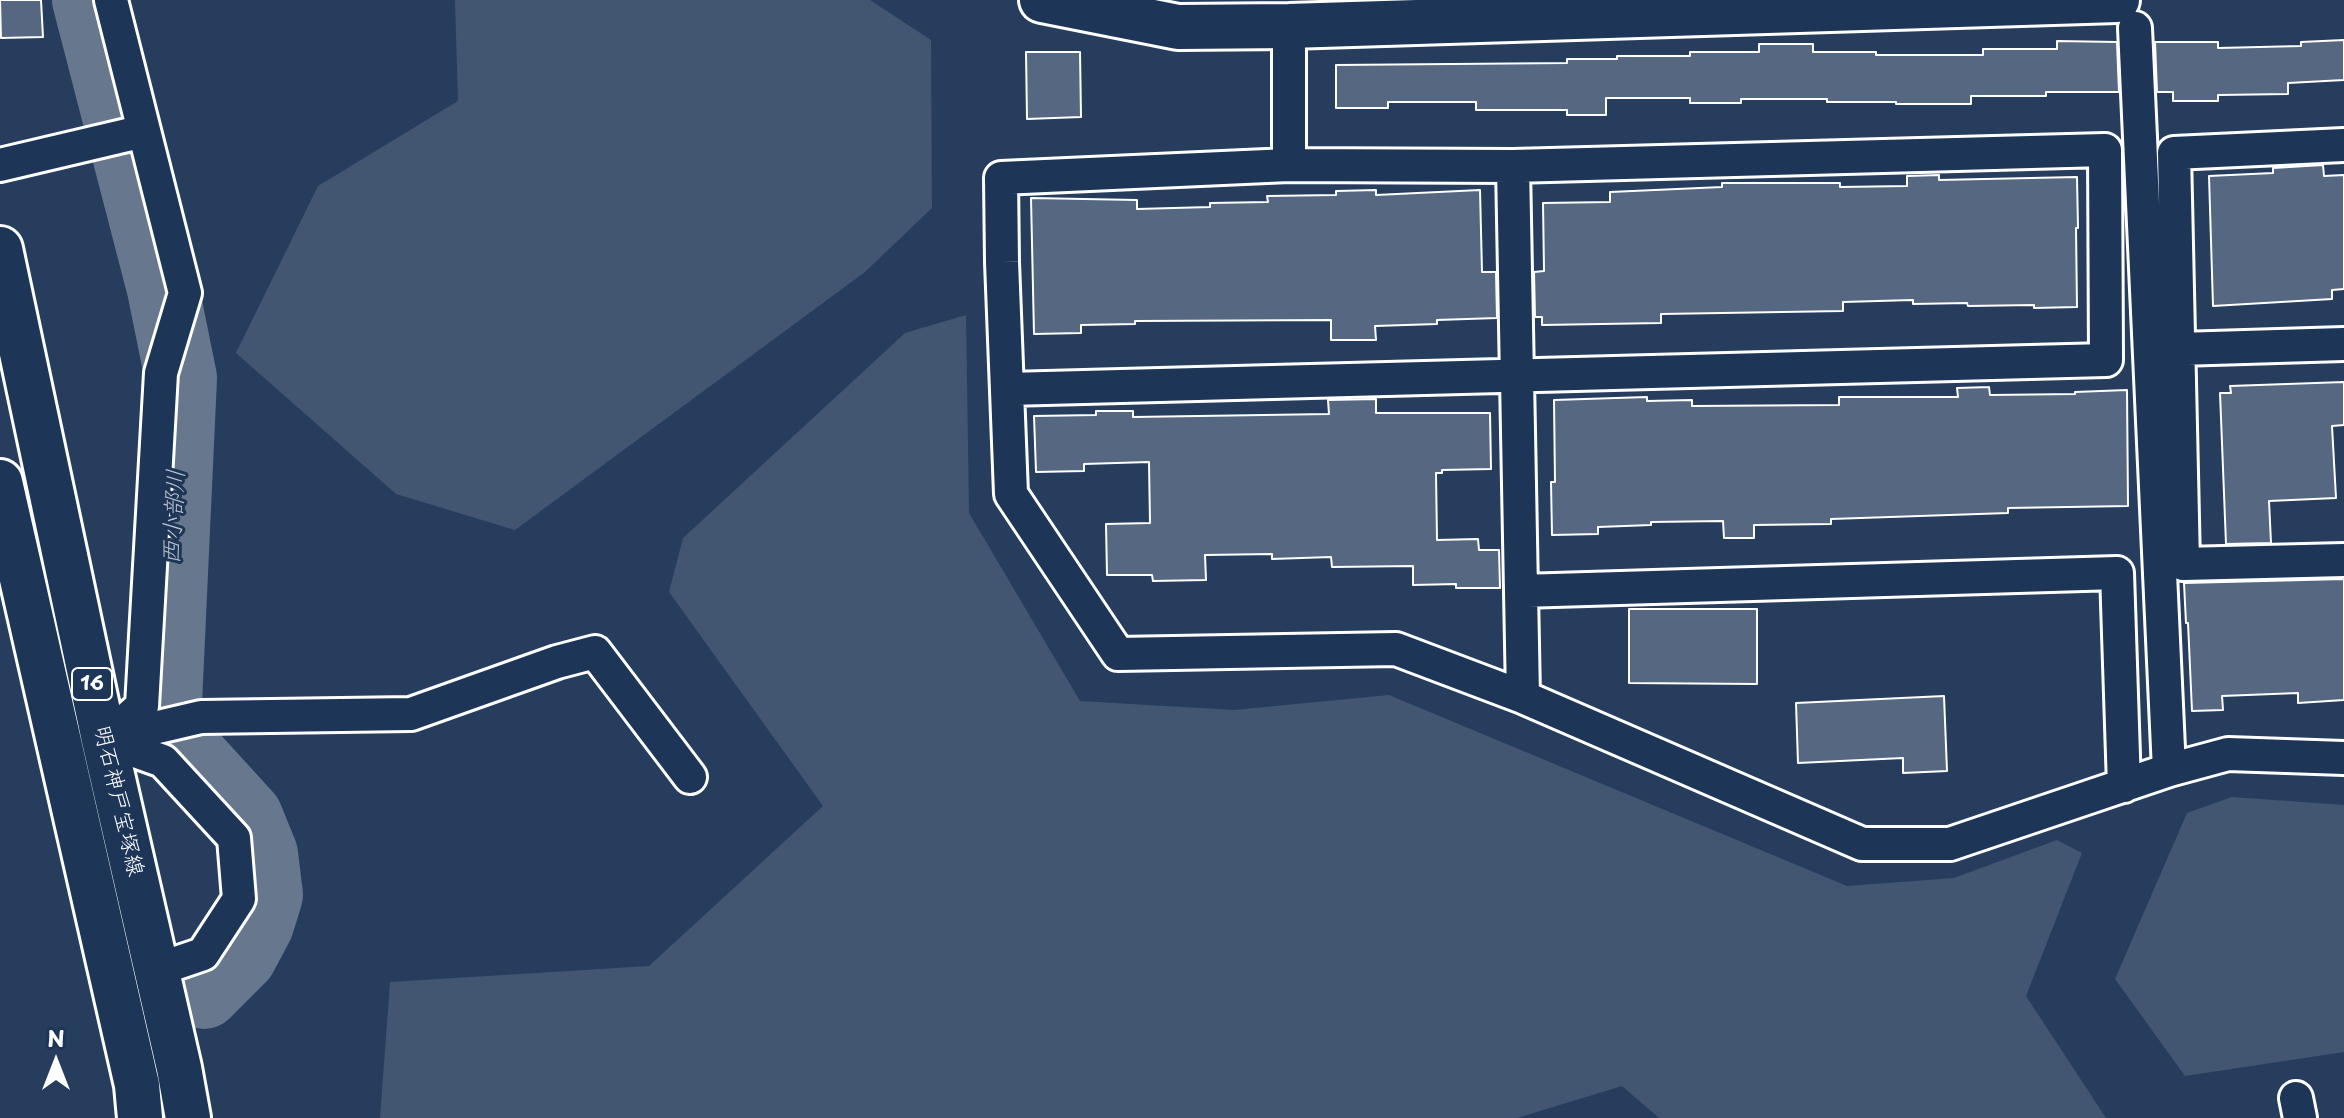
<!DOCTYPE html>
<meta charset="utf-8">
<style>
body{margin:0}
#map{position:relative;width:2344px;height:1118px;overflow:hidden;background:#263d5e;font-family:"Playpen Sans",sans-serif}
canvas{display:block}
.north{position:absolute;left:16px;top:1022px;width:80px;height:80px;-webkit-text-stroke:6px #1d3557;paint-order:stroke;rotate:0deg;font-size:22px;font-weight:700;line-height:32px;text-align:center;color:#fff}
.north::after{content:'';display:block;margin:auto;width:28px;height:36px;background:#fff;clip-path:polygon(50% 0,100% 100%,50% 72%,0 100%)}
</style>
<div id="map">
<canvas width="2344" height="1118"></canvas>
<div class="north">N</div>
</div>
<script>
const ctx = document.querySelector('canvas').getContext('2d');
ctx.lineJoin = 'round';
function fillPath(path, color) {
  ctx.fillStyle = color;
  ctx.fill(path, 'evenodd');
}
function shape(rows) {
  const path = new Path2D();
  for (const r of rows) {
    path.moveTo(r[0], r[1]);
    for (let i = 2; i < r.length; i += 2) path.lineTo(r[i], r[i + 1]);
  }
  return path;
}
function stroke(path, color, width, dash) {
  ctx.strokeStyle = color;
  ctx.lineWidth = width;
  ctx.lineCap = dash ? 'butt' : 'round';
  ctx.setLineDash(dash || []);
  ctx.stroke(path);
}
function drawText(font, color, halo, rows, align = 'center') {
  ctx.font = font + ' "Playpen Sans","Klee One",sans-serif';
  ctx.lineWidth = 6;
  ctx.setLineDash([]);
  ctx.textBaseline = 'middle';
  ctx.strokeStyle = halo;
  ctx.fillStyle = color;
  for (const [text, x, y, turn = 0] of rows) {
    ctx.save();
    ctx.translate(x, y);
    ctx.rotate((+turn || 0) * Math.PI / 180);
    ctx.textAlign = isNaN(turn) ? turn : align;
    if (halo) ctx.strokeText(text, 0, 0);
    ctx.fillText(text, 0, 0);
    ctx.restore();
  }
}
fillPath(shape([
 [455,0,870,0,931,40,932,208,865,272,515,530,396,494,236,353,318,186,458,101],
 [966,315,969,513,1080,701,1234,710,1389,695,1847,886,1954,878,2057,840,2082,853,2026,996,2106,1118,1659,1118,1622,1086,1517,1118,380,1118,390,982,649,966,823,806,669,592,683,538,905,333],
 [2232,797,2344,805,2344,1052,2185,1076,2115,979,2187,813]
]), '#425672');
stroke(shape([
 [88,0,163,289,181,378,166,703,184,748,247,817,262,854,267,895,258,924,241,956,204,993]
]), '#67788e', 72);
const building = shape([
 [0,0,41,0,43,37,1,38,0,0],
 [2344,40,2344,80,2288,83,2288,94,2218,95,2218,101,2173,101,2173,92,2157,92,2155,42,2218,42,2218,48,2301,46,2301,42,2344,40],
 [2057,41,2117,42,2119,92,2046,92,2046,96,1971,96,1971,104,1896,104,1896,102,1827,102,1827,99,1741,99,1741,103,1690,103,1690,98,1606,98,1606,115,1567,115,1567,110,1476,110,1476,102,1388,102,1388,108,1336,108,1336,65,1567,63,1567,59,1617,59,1617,56,1690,56,1690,52,1759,52,1759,44,1813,44,1813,52,1876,52,1876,55,1983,55,1983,49,2057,49,2057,41],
 [1026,52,1080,52,1081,117,1027,119,1026,52],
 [2323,165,2324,176,2344,175,2344,289,2332,290,2332,299,2213,306,2209,176,2273,173,2273,168,2323,165],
 [1939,175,1939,180,2077,177,2078,228,2076,228,2077,307,2034,308,2034,305,1968,306,1967,303,1913,304,1913,300,1843,302,1843,311,1661,314,1661,323,1542,325,1542,317,1535,317,1534,272,1544,271,1543,203,1610,202,1610,192,1722,187,1722,183,1840,183,1840,187,1907,186,1907,176,1939,175],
 [1376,190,1376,195,1480,190,1482,272,1496,272,1497,318,1437,320,1437,324,1375,326,1376,340,1331,340,1331,320,1135,321,1135,324,1081,325,1081,333,1034,334,1031,198,1137,200,1137,209,1210,207,1210,203,1268,202,1267,196,1336,195,1336,191,1376,190],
 [2344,382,2344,425,2332,426,2336,498,2269,501,2271,543,2226,544,2220,393,2231,393,2230,386,2344,382],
 [1989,387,1990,395,2075,394,2075,392,2127,390,2128,506,2008,508,2008,513,1831,519,1831,524,1754,525,1754,538,1724,538,1723,521,1651,522,1651,525,1598,527,1598,534,1552,535,1551,482,1555,482,1554,400,1647,397,1647,401,1692,400,1692,406,1839,405,1839,397,1958,397,1957,388,1989,387],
 [1376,399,1376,413,1490,413,1491,469,1442,470,1442,473,1436,473,1437,540,1478,539,1479,550,1499,550,1500,588,1456,588,1456,584,1413,585,1413,566,1332,567,1331,557,1272,559,1272,554,1205,555,1206,580,1153,581,1152,575,1107,575,1106,524,1150,523,1149,462,1084,464,1084,471,1036,472,1034,416,1096,415,1096,411,1133,411,1133,417,1329,414,1328,400,1376,399],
 [2344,579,2344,700,2298,703,2298,693,2222,696,2223,710,2192,711,2188,623,2186,623,2184,583,2344,579],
 [1629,609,1757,609,1757,684,1629,683,1629,609],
 [1944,696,1947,771,1903,773,1903,758,1798,763,1796,703,1944,696]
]);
fillPath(building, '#556781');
stroke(building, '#fff', 2);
const street = shape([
 [1289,26,1289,165],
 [2135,28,2169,770],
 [2344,145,2174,153,2183,564,2344,560],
 [0,165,144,131],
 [1513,166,1523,697],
 [2179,349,2344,344],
 [1008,389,2106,360,2105,150,1513,166,1289,165,1001,178,1002,262,1011,494,1118,654,1396,649,1523,697,1862,844,1950,844,2169,770,2228,754,2344,758],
 [1521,591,2117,573,2124,786],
 [107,739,201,717,411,714,557,662,595,652,690,777],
 [104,740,142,706,161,373,185,293,111,0],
 [104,740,163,761,234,838,239,899,203,954,156,970],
 [2296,1098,2300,1118]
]);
const secondary = shape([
 [1042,0,1178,27,1289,26,2117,0]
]);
const primary = shape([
 [0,249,104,740,179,1068,188,1118],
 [0,482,137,1085,140,1118]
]);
stroke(street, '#fff', 38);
stroke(secondary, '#fff', 50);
stroke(primary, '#fff', 50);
stroke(street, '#1d3557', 32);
stroke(secondary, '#1d3557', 44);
stroke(primary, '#1d3557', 44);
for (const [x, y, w] of [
 [92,684,40]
]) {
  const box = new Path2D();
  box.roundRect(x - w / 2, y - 16, w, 32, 6);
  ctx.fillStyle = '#1d3557';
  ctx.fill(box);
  stroke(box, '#fff', 2);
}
drawText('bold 20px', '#fff', null, [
 ["16",92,684]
]);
drawText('22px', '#fff', '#1d3557', [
 ["明石神戸宝塚線",118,801,77]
]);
drawText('italic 24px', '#bbc2cc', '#1d3557', [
 ["西小部川",175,517,-87]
]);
</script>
